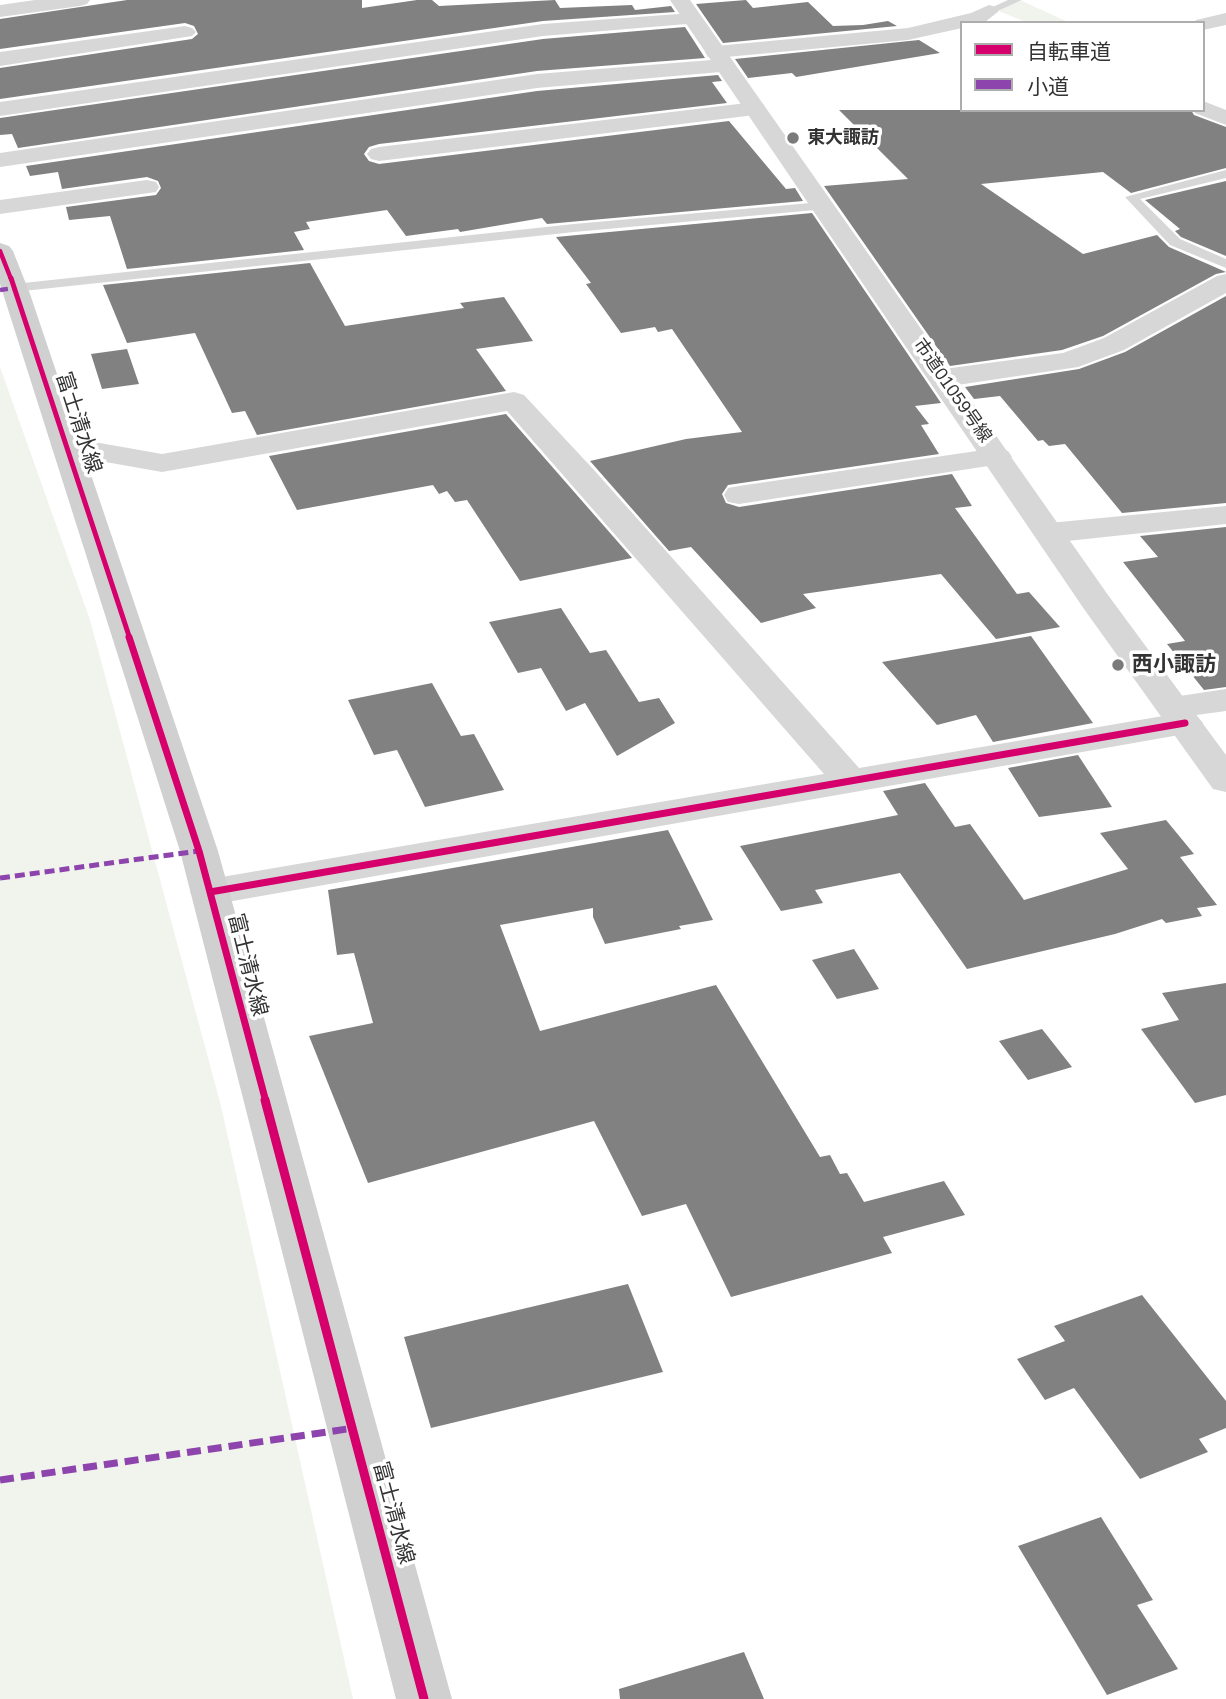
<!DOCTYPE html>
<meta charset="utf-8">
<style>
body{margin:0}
#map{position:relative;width:1226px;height:1699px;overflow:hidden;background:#fff;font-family:Arial,"Noto Sans JP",sans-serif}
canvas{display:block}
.legend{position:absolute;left:960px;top:21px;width:245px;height:91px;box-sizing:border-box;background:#fff;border:2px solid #adadad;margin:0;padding:9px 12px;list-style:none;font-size:21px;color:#333}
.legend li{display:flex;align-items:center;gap:14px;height:35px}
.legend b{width:35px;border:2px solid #adadad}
</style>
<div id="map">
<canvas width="1226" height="1699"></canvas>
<ul class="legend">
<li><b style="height:9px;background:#d6006c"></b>自転車道</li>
<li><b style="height:9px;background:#8e44ad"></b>小道</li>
</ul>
</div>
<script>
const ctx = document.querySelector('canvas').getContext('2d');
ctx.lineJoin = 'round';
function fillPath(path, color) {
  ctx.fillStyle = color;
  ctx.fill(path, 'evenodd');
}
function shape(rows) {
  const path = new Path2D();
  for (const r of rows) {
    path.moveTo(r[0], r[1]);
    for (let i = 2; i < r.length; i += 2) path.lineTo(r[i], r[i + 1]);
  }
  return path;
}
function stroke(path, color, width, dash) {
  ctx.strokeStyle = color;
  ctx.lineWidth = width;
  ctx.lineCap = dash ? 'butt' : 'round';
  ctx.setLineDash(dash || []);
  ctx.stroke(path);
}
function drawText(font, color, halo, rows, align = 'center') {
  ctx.font = font + ' Arial,"Noto Sans JP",sans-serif';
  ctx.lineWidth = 7;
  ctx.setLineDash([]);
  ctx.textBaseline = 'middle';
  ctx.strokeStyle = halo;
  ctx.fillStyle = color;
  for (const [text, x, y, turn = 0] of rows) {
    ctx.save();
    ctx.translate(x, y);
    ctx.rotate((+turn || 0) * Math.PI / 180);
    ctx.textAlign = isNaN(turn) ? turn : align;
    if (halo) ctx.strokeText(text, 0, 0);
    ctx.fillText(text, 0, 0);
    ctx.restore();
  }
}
fillPath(shape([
 [1022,1,1066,21,1028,23,1001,12,997,8],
 [0,367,90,620,221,1106,353,1699,0,1699]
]), '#f1f4ed');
fillPath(shape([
 [127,0,362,0,362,8,417,0,432,0,439,6,555,0,560,8,632,5,635,10,671,6,675,12,543,21,0,99,0,68,192,39,198,34,194,26,185,23,0,49,0,19],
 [746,0,753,8,808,2,833,26,863,25,888,21,897,26,723,43,696,4],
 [685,27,705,58,537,71,18,148,12,134,0,135,0,118,543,39],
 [919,40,940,53,796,77,792,73,748,78,735,59],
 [718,75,722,81,712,82,727,103,379,144,369,147,364,154,369,161,379,164,729,121,786,189,795,188,803,201,547,224,542,218,460,232,458,229,406,236,387,210,306,222,310,229,294,232,304,250,127,269,110,216,69,220,66,207,156,195,161,188,158,181,147,177,62,189,58,172,30,176,26,166,537,91],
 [839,110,1191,110,1194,115,1226,127,1226,168,1131,193,1103,172,981,184,1083,254,1157,235,1169,247,1226,272,1216,274,1103,336,1062,350,950,366,824,186,908,179],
 [1226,181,1226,256,1181,237,1175,231,1180,229,1145,200],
 [812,213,941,403,915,406,929,424,921,425,939,454,728,485,722,494,726,503,739,507,952,474,972,506,955,508,1017,594,1029,592,1060,627,996,639,941,574,803,594,816,608,761,623,691,547,669,551,590,461,686,439,742,432,672,329,658,332,655,327,621,333,586,284,591,283,556,237],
 [310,263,345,326,464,308,460,303,504,297,533,341,476,349,506,391,257,435,245,411,232,413,195,333,127,343,103,285],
 [1226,296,1226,503,1122,513,1065,444,1049,446,1043,440,1038,441,1000,396,974,399,965,387,1079,369,1125,352],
 [127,349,139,384,102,389,91,354],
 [506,414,632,558,520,581,467,500,455,502,447,491,439,494,433,485,297,510,269,456],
 [1226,527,1226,687,1204,690,1167,644,1185,641,1123,562,1158,557,1140,536],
 [561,608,590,653,606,650,639,702,659,698,675,723,617,756,585,703,566,711,541,668,518,673,489,622],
 [1031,636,1093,723,993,742,976,715,937,725,882,662],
 [432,683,461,736,474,734,504,790,425,807,397,750,374,755,348,700],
 [1078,755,1112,807,1039,817,1008,768],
 [925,783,955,827,970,824,1024,900,1128,869,1100,833,1166,820,1194,854,1180,857,1217,905,1197,908,1202,916,1166,923,1162,919,1115,934,967,969,900,873,815,890,823,903,781,911,740,846,898,815,883,791],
 [668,830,713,920,679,926,681,929,605,944,593,917,593,908,500,925,540,1031,716,985,820,1157,830,1155,840,1174,847,1173,864,1202,944,1181,965,1215,883,1237,892,1253,731,1297,686,1204,642,1216,594,1121,368,1183,309,1036,373,1023,354,953,337,955,328,890],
 [854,949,879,989,837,999,812,960],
 [1226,983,1226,1095,1195,1103,1141,1029,1179,1020,1162,993],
 [1042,1029,1072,1067,1028,1080,999,1041],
 [628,1284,663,1372,431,1428,404,1337],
 [1142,1295,1226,1401,1226,1428,1199,1439,1208,1452,1140,1479,1074,1388,1045,1400,1017,1359,1065,1341,1054,1326],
 [1101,1517,1153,1600,1137,1605,1178,1669,1107,1695,1018,1546],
 [744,1652,764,1699,620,1699,619,1689]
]), '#818181');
fillPath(shape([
 [1008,0,1022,0,993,13,984,11,1008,0],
 [1226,170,1226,178,1140,199,1180,239,1226,259,1226,268,1170,245,1125,197,1226,170],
 [822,202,828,206,826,209,574,232,14,292,7,288,14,284,574,224,822,202]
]), '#d7d7d7');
fillPath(shape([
 [35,0,90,0,87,4,80,6,0,17,0,5,35,0],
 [989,5,996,7,999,11,985,22,962,23,962,28,908,40,716,58,708,57,705,52,708,47,716,46,908,28,971,13,989,5],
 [692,13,699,15,702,19,699,23,543,36,0,116,0,102,543,24,692,13],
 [1226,13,1226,25,1203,30,1203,23,1193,23,1196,20,1226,13],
 [185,26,192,28,196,32,192,36,0,66,0,52,185,26],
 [724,59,732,61,735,66,732,71,537,88,0,167,0,153,537,74,724,59],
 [1203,101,1226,110,1226,125,1195,113,1193,110,1203,110,1203,101],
 [755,102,763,104,766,109,763,114,379,161,371,159,367,154,371,149,379,147,755,102],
 [147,180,156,182,159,187,156,192,0,214,0,200,147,180],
 [1226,274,1226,293,1124,350,1078,367,944,387,934,384,930,378,934,372,944,369,1063,353,1104,338,1217,276,1226,274],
 [514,392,524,395,594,470,859,768,1163,716,1155,708,1160,700,1173,697,1226,689,1226,711,1196,715,1203,723,1198,731,1185,734,210,905,196,901,190,892,196,883,210,879,824,774,507,411,162,472,66,455,55,452,51,446,55,440,66,437,162,454,514,392],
 [997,448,1008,451,1012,457,1008,463,739,504,728,502,724,495,728,488,739,486,997,448],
 [1226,506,1226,524,1049,543,1038,540,1033,533,1038,526,1049,523,1226,506]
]), '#d7d7d7');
fillPath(shape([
 [670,0,690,0,1108,595,1226,755,1226,792,1213,789,1084,609,670,0]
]), '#d7d7d7');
fillPath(shape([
 [0,243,9,246,13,251,30,294,218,851,452,1699,396,1699,180,851,0,284,0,243]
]), '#d0d0d0');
stroke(shape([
 [0,290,14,288]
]), '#8e44ad', 4.5, [8, 4.5]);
stroke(shape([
 [0,878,199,851]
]), '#8e44ad', 5, [10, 5]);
stroke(shape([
 [0,1480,354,1428]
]), '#8e44ad', 7, [14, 7]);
stroke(shape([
 [0,251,11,279]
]), '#d6006c', 4.5);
stroke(shape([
 [11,278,130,639]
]), '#d6006c', 5);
stroke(shape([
 [129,637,199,851,266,1102],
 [210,892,1185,723]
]), '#d6006c', 7);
stroke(shape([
 [265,1100,424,1699]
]), '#d6006c', 9);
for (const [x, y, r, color] of [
 [793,138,7,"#7a7a7a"],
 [1118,665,7,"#7a7a7a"]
]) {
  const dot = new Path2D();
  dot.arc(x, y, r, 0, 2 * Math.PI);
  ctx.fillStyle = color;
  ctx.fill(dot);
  stroke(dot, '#fff', 2.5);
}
drawText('bold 18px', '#333', '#fff', [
 ["東大諏訪",807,138]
], 'left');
drawText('18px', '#333', '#fff', [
 ["市道01059号線",952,391,55]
]);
drawText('21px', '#333', '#fff', [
 ["富士清水線",78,423,72],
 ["富士清水線",247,965,76],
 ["富士清水線",393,1513,75]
]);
drawText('bold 21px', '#333', '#fff', [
 ["西小諏訪",1132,665]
], 'left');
</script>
